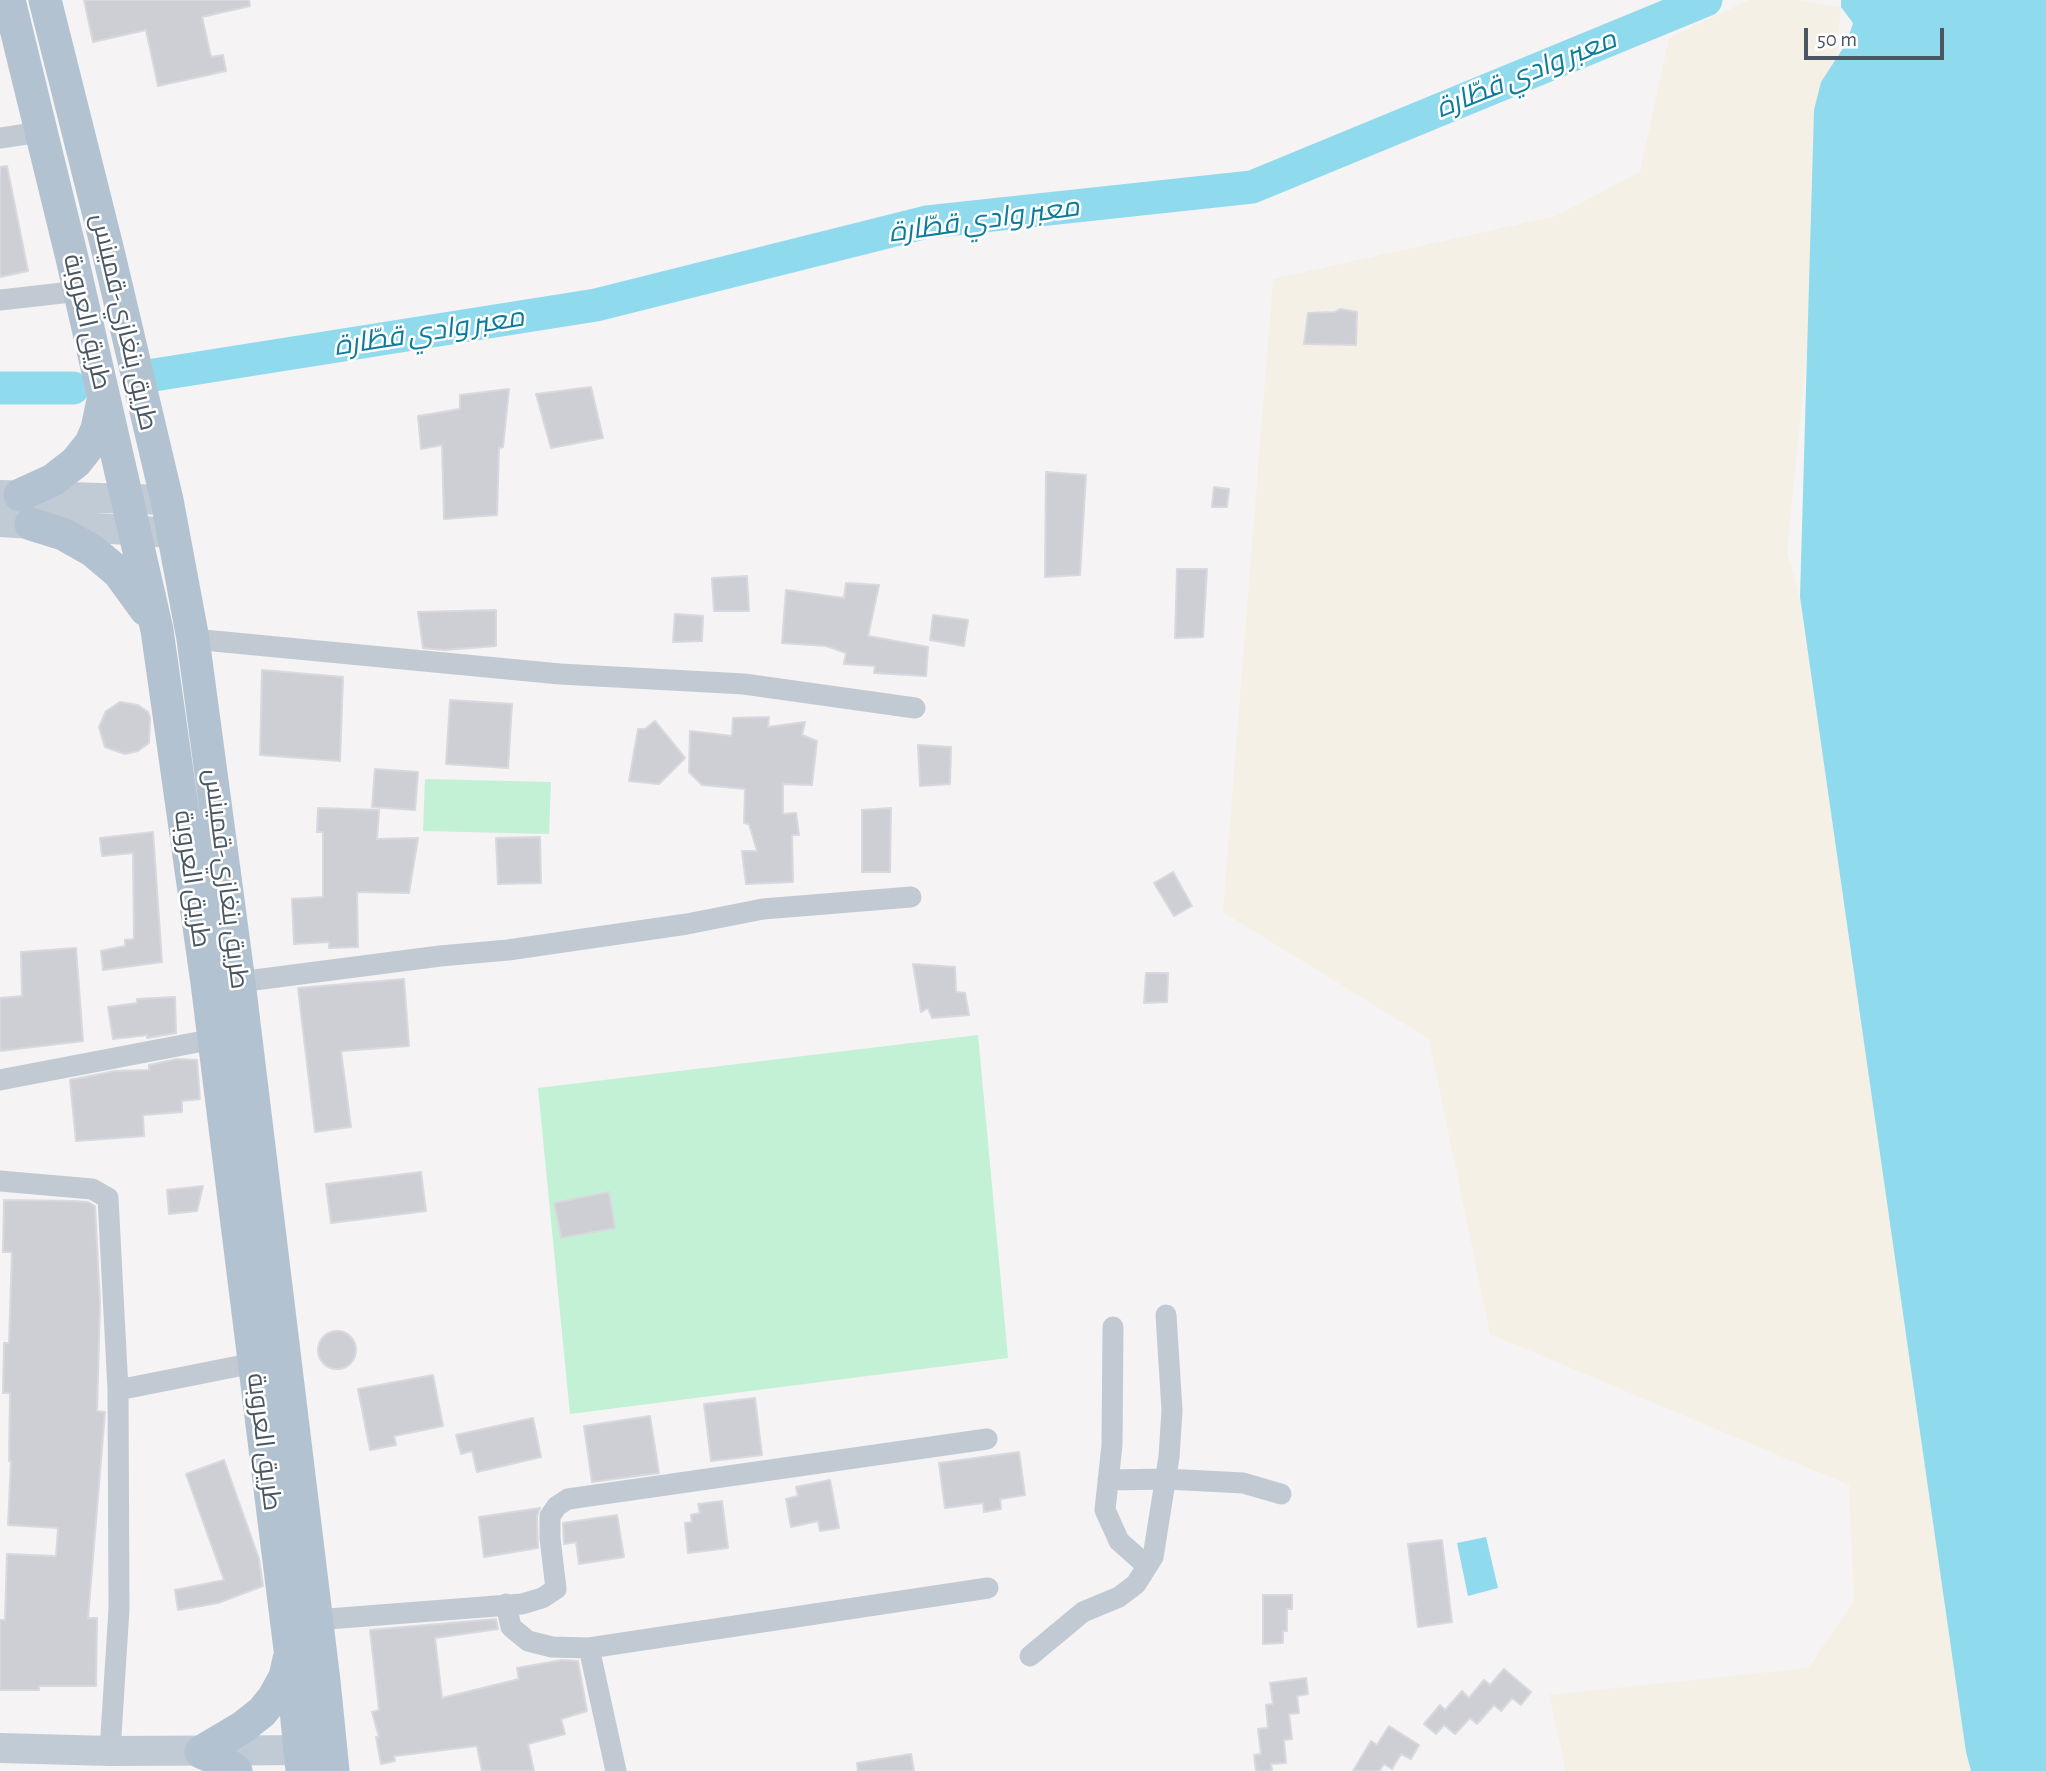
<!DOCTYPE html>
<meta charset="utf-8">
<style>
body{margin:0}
#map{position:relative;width:2046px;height:1771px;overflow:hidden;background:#f5f3f3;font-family:"Alegreya Sans",sans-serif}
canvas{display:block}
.scale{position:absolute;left:1804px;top:28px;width:140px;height:32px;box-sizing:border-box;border:4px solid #4a5661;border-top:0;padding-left:9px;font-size:21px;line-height:24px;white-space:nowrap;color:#4a5661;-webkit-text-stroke:5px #fff;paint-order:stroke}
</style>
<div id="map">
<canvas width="2046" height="1771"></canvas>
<div class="scale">50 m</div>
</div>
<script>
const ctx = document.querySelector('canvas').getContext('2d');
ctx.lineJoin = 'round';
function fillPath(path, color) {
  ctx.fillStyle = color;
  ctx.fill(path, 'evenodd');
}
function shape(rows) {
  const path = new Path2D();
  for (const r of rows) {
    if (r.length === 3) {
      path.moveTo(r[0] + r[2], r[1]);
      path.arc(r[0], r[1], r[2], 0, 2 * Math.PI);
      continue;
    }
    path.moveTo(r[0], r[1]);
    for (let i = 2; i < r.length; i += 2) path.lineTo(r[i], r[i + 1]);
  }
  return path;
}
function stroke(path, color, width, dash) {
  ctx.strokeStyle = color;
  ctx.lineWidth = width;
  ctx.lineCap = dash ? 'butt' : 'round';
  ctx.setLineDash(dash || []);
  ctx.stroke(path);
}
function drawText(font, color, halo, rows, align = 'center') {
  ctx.font = font + ' "Alegreya Sans",Cairo,sans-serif';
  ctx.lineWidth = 5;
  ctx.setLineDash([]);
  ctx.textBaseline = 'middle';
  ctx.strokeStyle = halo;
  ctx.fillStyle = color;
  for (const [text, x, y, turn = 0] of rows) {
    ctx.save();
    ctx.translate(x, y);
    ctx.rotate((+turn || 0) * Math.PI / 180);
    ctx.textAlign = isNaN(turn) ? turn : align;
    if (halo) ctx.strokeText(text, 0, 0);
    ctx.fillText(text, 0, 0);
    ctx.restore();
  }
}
fillPath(shape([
 [425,779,551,782,549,834,423,831],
 [978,1035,1008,1358,570,1414,538,1088]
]), '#c3f1d5');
fillPath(shape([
 [1749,0,1799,0,1841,7,1787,553,1800,597,1971,1771,1566,1771,1549,1695,1808,1668,1854,1601,1849,1485,1490,1334,1429,1039,1223,912,1273,279,1556,216,1640,172,1669,38]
]), '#f5f0e5');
fillPath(shape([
 [1841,0,2046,0,2046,1771,1971,1771,1966,1752,1800,597,1814,110,1821,82,1847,42,1853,23,1841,7],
 [1486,1537,1498,1588,1468,1596,1457,1543]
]), '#90daee');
stroke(shape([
 [154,375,596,305,927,222,1252,187,1706,0],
 [0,388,73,388]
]), '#90daee', 33);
const building = shape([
 [84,0,249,0,250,6,202,17,211,57,223,55,226,71,158,86,146,30,93,42,84,0],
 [7,166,28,271,0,277,0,167,7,166],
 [1340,309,1357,312,1356,345,1304,344,1308,313,1335,312,1340,309],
 [591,387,603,438,551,448,536,394,591,387],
 [509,389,503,447,499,448,497,515,444,519,442,445,421,449,418,416,460,409,460,395,509,389],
 [1046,472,1086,475,1080,575,1045,577,1046,472],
 [1214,487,1229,489,1227,507,1212,507,1214,487],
 [1177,569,1207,569,1203,637,1175,638,1177,569],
 [747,576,749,611,714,611,712,578,747,576],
 [846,583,879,585,868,636,928,647,926,676,874,673,875,666,844,664,846,653,826,646,782,643,786,590,844,598,846,583],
 [496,610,496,646,444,650,423,648,418,612,496,610],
 [675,614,703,616,702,641,673,642,675,614],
 [933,615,968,620,964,646,930,640,933,615],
 [262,670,343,677,340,761,260,755,262,670],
 [450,700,512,704,508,768,446,764,450,700],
 [120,702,138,705,148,712,150,718,149,743,138,751,125,754,105,747,99,727,106,711,120,702],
 [769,717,768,727,805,722,802,735,817,741,812,785,783,784,783,814,796,813,799,835,792,835,793,882,746,884,742,851,757,851,749,824,744,823,745,789,702,785,689,772,690,731,732,736,733,718,769,717],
 [655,721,685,758,659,784,629,781,638,729,645,729,655,721],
 [918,745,951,747,950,784,920,786,918,745],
 [375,769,418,772,415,810,372,807,375,769],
 [318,808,379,810,377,839,418,838,409,893,357,892,358,947,329,948,329,942,294,944,292,899,323,897,323,832,317,832,318,808],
 [891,808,890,872,862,872,862,810,891,808],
 [153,832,162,962,103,970,101,951,125,946,125,940,134,939,133,853,102,856,100,838,153,832],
 [540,837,541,883,498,884,496,838,540,837],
 [1173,872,1192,906,1174,916,1154,883,1173,872],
 [76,948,83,1041,0,1051,0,998,22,996,21,952,76,948],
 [913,964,955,967,956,992,965,993,969,1015,932,1018,928,1008,921,1012,913,964],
 [1146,973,1168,973,1167,1002,1144,1003,1146,973],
 [404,979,409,1046,341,1051,351,1127,315,1132,298,988,404,979],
 [175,997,176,1033,147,1038,147,1035,113,1039,108,1007,137,1003,137,999,175,997],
 [177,1059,197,1060,200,1099,182,1101,182,1112,143,1115,144,1136,76,1141,70,1080,115,1071,149,1070,149,1065,177,1059],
 [421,1172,426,1211,331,1223,326,1184,421,1172],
 [203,1186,197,1211,169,1214,167,1190,203,1186],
 [609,1192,615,1228,561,1238,554,1203,609,1192],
 [4,1200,73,1201,88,1202,95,1206,100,1303,97,1411,105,1412,88,1618,97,1618,96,1686,39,1686,39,1690,0,1690,0,1620,5,1620,7,1554,56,1556,58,1528,8,1525,11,1461,9,1461,10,1393,3,1393,4,1343,9,1343,12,1252,3,1252,4,1200],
 [337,1350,19],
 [433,1375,443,1426,394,1436,396,1445,370,1450,358,1389,433,1375],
 [755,1398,762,1455,711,1461,704,1404,755,1398],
 [650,1416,659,1473,592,1482,584,1426,650,1416],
 [533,1418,541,1457,477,1472,472,1451,461,1454,456,1435,533,1418],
 [1019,1452,1025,1495,1000,1499,1001,1509,984,1512,983,1503,945,1508,939,1463,1019,1452],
 [224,1460,259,1559,263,1586,218,1603,178,1610,175,1590,224,1580,186,1474,224,1460],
 [830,1480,839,1528,820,1531,818,1521,791,1527,786,1499,798,1496,796,1487,830,1480],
 [722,1501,728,1548,688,1553,685,1523,692,1522,691,1515,700,1513,698,1504,722,1501],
 [540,1508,537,1516,538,1548,484,1557,479,1517,540,1508],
 [617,1515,624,1557,579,1564,576,1542,564,1544,563,1523,617,1515],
 [1442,1540,1452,1622,1418,1627,1408,1544,1442,1540],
 [1263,1595,1292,1595,1292,1609,1287,1609,1287,1631,1283,1631,1283,1643,1263,1644,1263,1595],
 [496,1619,498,1629,435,1638,442,1698,519,1679,517,1668,562,1660,578,1661,587,1711,561,1719,565,1734,528,1744,534,1771,482,1771,477,1746,394,1756,395,1761,381,1764,376,1737,379,1737,372,1712,379,1710,370,1630,496,1619],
 [1504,1669,1531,1692,1521,1705,1512,1698,1501,1711,1494,1705,1477,1724,1470,1718,1455,1734,1444,1725,1436,1734,1424,1724,1440,1705,1445,1710,1462,1691,1469,1698,1484,1680,1490,1685,1504,1669],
 [1306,1678,1308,1694,1297,1696,1299,1713,1289,1714,1292,1739,1284,1740,1286,1763,1271,1764,1272,1771,1256,1771,1254,1755,1261,1754,1258,1729,1268,1728,1266,1705,1273,1704,1270,1683,1306,1678],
 [1389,1726,1419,1745,1411,1759,1401,1754,1392,1769,1384,1764,1379,1771,1353,1771,1371,1741,1377,1745,1389,1726],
 [911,1754,914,1771,858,1771,857,1763,911,1754]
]);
fillPath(building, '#cdcfd5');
stroke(building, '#d7d9de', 2);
stroke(shape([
 [0,138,40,132],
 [0,300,80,291],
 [193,639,560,674,744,684,915,708],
 [239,982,440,956,508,950,687,924,763,909,911,897],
 [0,1080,214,1039],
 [0,1181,92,1189,108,1198,118,1390,119,1609,110,1751],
 [1113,1327,1112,1445,1105,1510,1119,1541,1147,1566],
 [118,1390,254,1363],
 [1108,1480,1166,1479,1243,1483,1281,1494],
 [506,1604,511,1627,528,1641,552,1647,589,1648,988,1588],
 [315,1620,522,1604,542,1598,556,1589,550,1538,550,1516,557,1506,568,1499,987,1439],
 [589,1648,616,1771],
 [1030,1656,1083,1612,1119,1597,1136,1584,1153,1557,1169,1457,1172,1410,1166,1315]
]), '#c1cad2', 21);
stroke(shape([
 [0,495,167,500],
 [0,522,174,533],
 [0,1748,110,1751,322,1750]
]), '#c1cbd6', 30);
stroke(shape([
 [9,0,72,258,157,630,207,983,290,1649,302,1771],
 [45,0,108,251,167,500,193,639,239,982,324,1681,333,1771],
 [20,495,53,480,76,462,91,443,97,429,103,400],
 [31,524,63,534,93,551,119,573,146,610],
 [201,1752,243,1727,262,1712,274,1697,285,1677,289,1659],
 [201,1752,224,1762,236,1771]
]), '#b3c2d1', 33);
drawText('26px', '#4a5661', '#fff', [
 ["طريق العروبة",87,322,77],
 ["طريق بنغازي-قمينس",124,322,77],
 ["طريق العروبة",192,879,82],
 ["طريق بنغازي-قمينس",226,879,83],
 ["طريق العروبة",264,1442,83]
]);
drawText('italic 28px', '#0c7c9b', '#fff', [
 ["معبر وادي قطّارة",1526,74,-22],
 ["معبر وادي قطّارة",984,220,-8],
 ["معبر وادي قطّارة",429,332,-9]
]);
</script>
